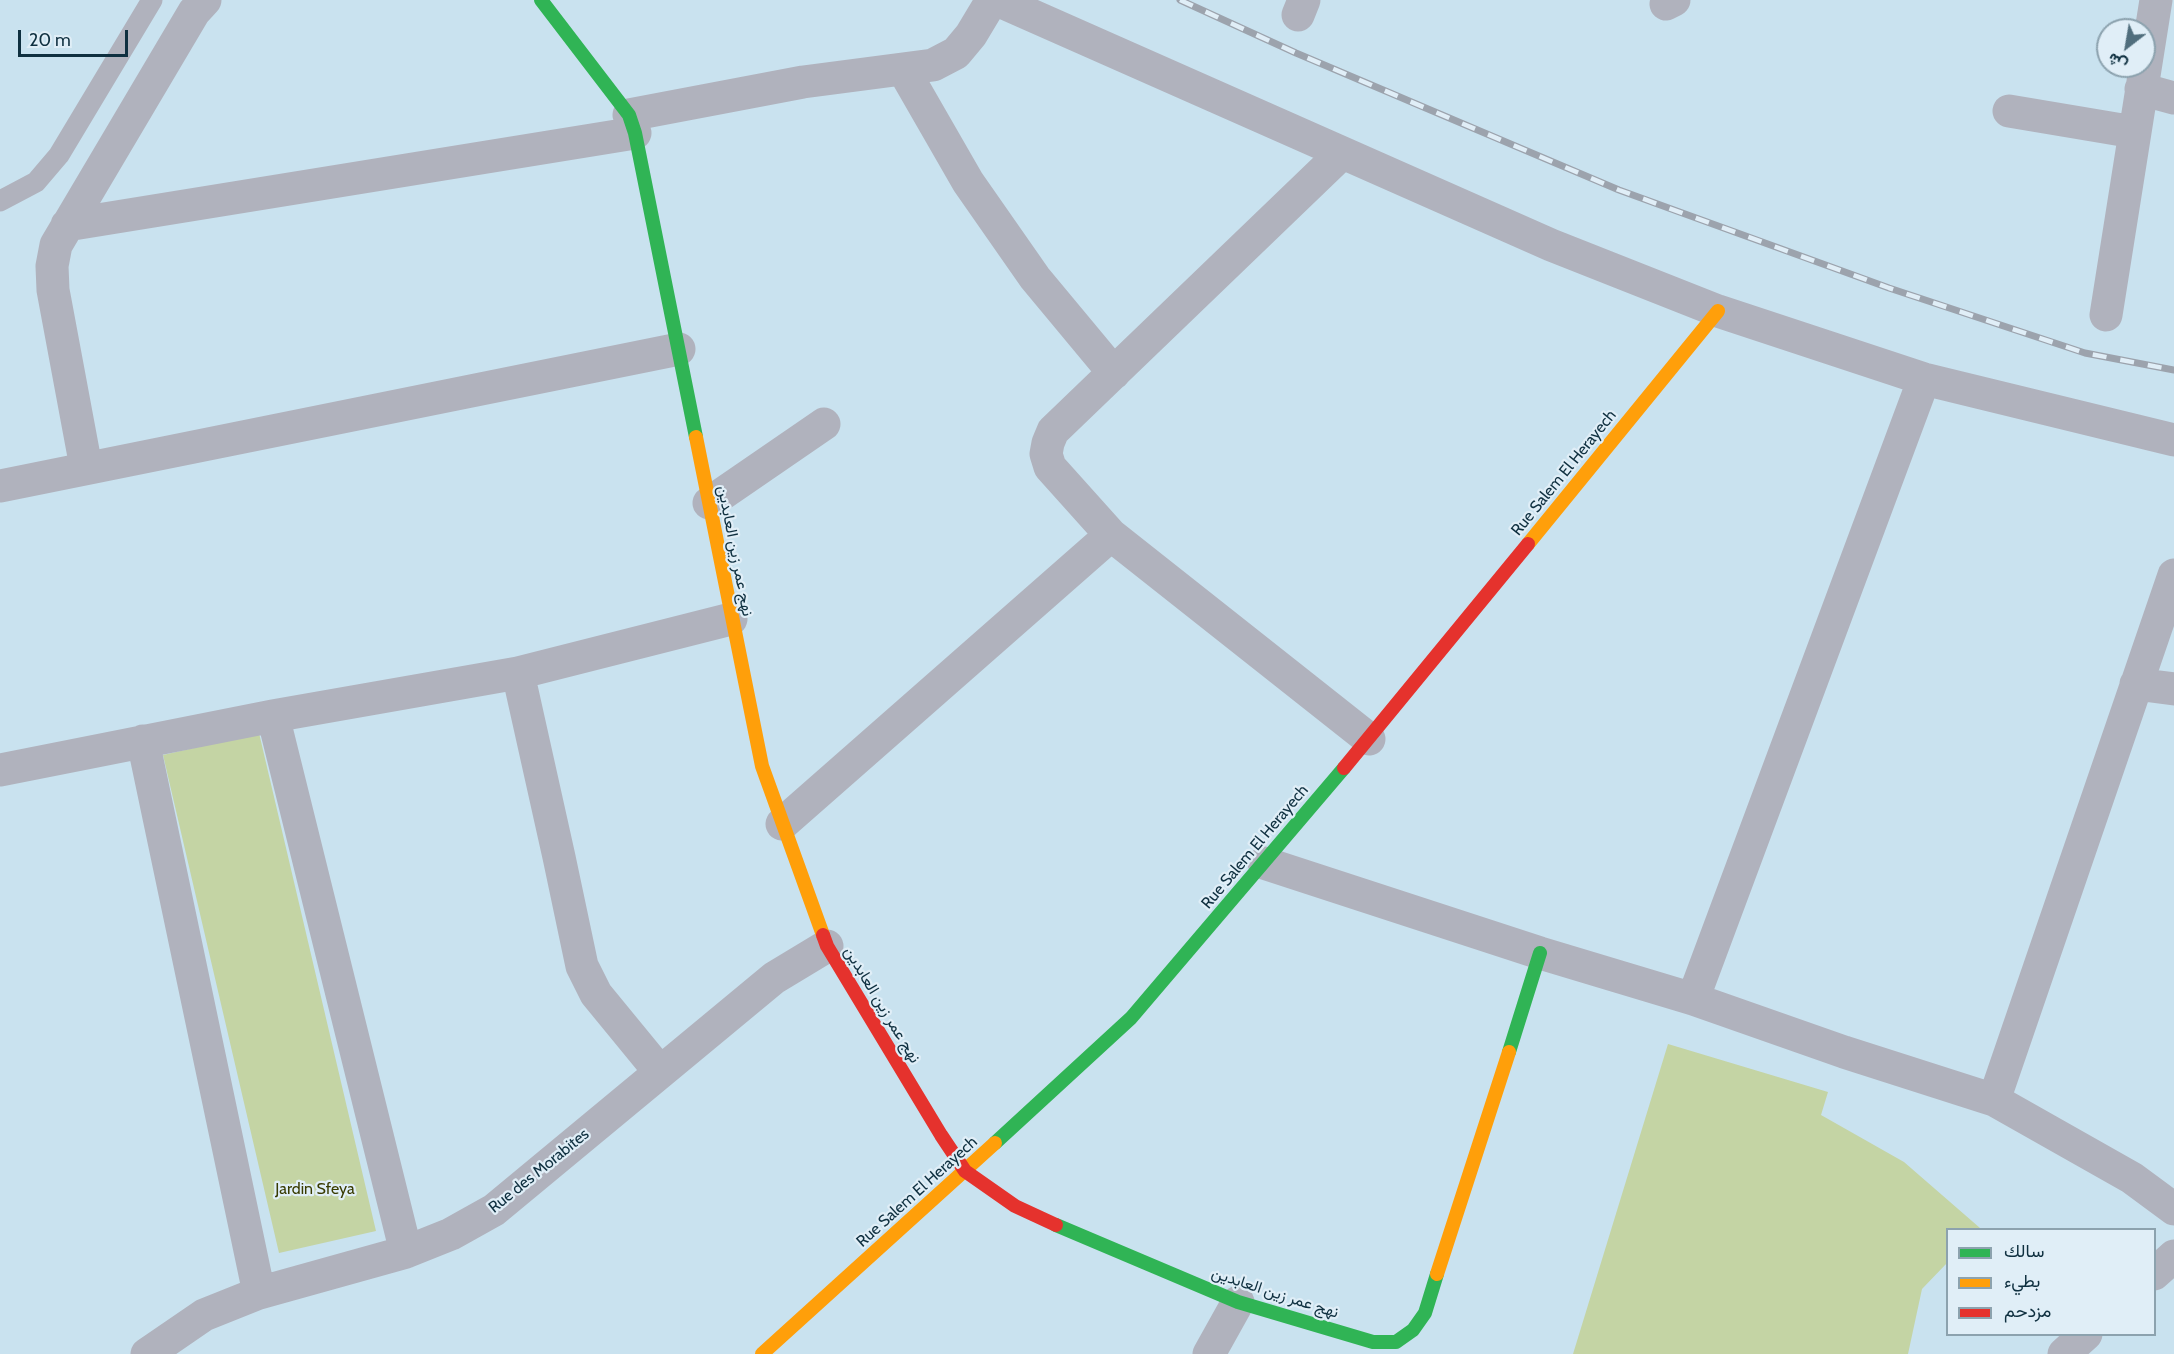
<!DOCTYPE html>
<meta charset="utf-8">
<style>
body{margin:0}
#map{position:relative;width:2174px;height:1354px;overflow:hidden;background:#c9e2ef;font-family:Cabin,Vazirmatn,sans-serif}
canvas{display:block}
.legend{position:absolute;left:1946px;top:1228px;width:210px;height:108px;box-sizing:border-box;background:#e0eef7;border:2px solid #8ca2ae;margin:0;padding:8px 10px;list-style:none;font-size:18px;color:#0f3040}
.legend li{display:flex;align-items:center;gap:12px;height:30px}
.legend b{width:30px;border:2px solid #8ca2ae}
.north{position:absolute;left:2096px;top:18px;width:60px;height:60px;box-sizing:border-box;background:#e0eef7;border:2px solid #8ca2ae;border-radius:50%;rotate:211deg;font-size:16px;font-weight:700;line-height:24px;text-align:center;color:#0f3040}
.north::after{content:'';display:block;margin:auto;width:21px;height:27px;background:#506e7d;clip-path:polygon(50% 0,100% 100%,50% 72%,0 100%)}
.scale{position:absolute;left:18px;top:30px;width:110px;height:27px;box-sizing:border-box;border:3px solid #0f3040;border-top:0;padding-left:8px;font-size:18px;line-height:21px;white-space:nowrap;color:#0f3040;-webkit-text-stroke:4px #e0eef7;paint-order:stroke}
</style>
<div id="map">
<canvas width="2174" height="1354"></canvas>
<ul class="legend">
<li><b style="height:8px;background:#30b455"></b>سالك</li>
<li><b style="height:8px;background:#ff9f0a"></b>بطيء</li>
<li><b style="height:8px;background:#e5322d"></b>مزدحم</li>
</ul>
<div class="north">ش</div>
<div class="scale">20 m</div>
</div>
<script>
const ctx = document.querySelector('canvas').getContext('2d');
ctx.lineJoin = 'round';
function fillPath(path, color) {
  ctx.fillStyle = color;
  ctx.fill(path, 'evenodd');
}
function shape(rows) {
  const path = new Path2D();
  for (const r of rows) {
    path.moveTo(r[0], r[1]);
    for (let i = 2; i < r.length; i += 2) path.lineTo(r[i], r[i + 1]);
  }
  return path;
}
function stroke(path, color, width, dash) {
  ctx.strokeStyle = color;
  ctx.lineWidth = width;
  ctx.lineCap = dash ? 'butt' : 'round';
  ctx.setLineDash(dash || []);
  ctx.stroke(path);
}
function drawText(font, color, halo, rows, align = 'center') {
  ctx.font = font + ' Cabin,Vazirmatn,sans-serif';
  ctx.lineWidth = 4.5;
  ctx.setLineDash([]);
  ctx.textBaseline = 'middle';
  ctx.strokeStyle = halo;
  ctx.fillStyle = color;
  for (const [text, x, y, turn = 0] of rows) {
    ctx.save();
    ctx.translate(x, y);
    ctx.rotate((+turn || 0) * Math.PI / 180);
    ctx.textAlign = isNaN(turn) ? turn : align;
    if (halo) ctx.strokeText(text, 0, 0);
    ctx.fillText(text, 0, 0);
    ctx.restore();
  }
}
fillPath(shape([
 [259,733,376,1231,279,1253,163,755],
 [1668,1044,1828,1092,1821,1115,1904,1162,1980,1228,1948,1230,1947,1263,1922,1289,1908,1354,1573,1354]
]), '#c4d4a4');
stroke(shape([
 [0,201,36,182,59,155,152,0]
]), '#b0b2bd', 21);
stroke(shape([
 [997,0,1551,245,1718,311,1924,379,2174,440],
 [1666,4,1674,0],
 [1298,15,1304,0],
 [903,69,968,182,1035,278,1114,373],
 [2141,89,2174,98],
 [2009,111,2134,132],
 [629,115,803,82,933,65,956,53,971,35,992,0],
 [67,225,635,133],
 [2106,315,2156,0],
 [86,467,53,290,52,266,56,245,194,12,205,0],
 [0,486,679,349],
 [709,503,824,424],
 [1111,535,1050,467,1046,454,1048,443,1053,431,1342,153],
 [518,673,559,857,582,966,596,994,660,1072],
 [2136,684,2174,689],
 [273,716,406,1252],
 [143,741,259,1293],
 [0,770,273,716,518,673,731,619],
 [782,824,1111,535,1369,739],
 [1264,863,1540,953,1693,999,1844,1052,1994,1100,2132,1178,2174,1209],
 [1693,999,1924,379],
 [1994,1100,2174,575],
 [2154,1274,2174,1256],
 [147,1354,204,1315,259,1293,406,1252,451,1234,494,1210,774,978,827,946],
 [1209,1354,1238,1302],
 [2064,1354,2086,1334]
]), '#b0b2bd', 33);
stroke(shape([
 [541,0,629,115,635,133,696,437],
 [1509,1052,1540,953],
 [995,1143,1131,1018,1344,768],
 [1056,1225,1238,1302,1373,1342,1396,1342,1413,1330,1425,1313,1437,1274]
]), '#30b455', 14);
stroke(shape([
 [696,437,762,766,823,935],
 [1528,544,1718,311],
 [1437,1274,1509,1052],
 [762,1354,995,1143]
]), '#ff9f0a', 14);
stroke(shape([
 [1344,768,1528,544],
 [823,935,827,946,941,1135,965,1171,1015,1206,1056,1225]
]), '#e5322d', 14);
const rail = shape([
 [1180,0,1296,53,1619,190,1889,288,2085,353,2174,370]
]);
stroke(rail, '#9ca3ad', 7);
stroke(rail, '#e0eef7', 4.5, [14]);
drawText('16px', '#0f3040', '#e0eef7', [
 ["Rue Salem El Herayech",1564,473,-51],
 ["نهج عمر زين العابدين",735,551,79],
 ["Rue Salem El Herayech",1255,847,-50],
 ["نهج عمر زين العابدين",882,1005,59],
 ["Rue des Morabites",539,1171,-39],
 ["Rue Salem El Herayech",917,1192,-42],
 ["نهج عمر زين العابدين",1275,1293,18]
]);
drawText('16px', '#383b00', '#e0eef7', [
 ["Jardin Sfeya",315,1189]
]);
</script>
